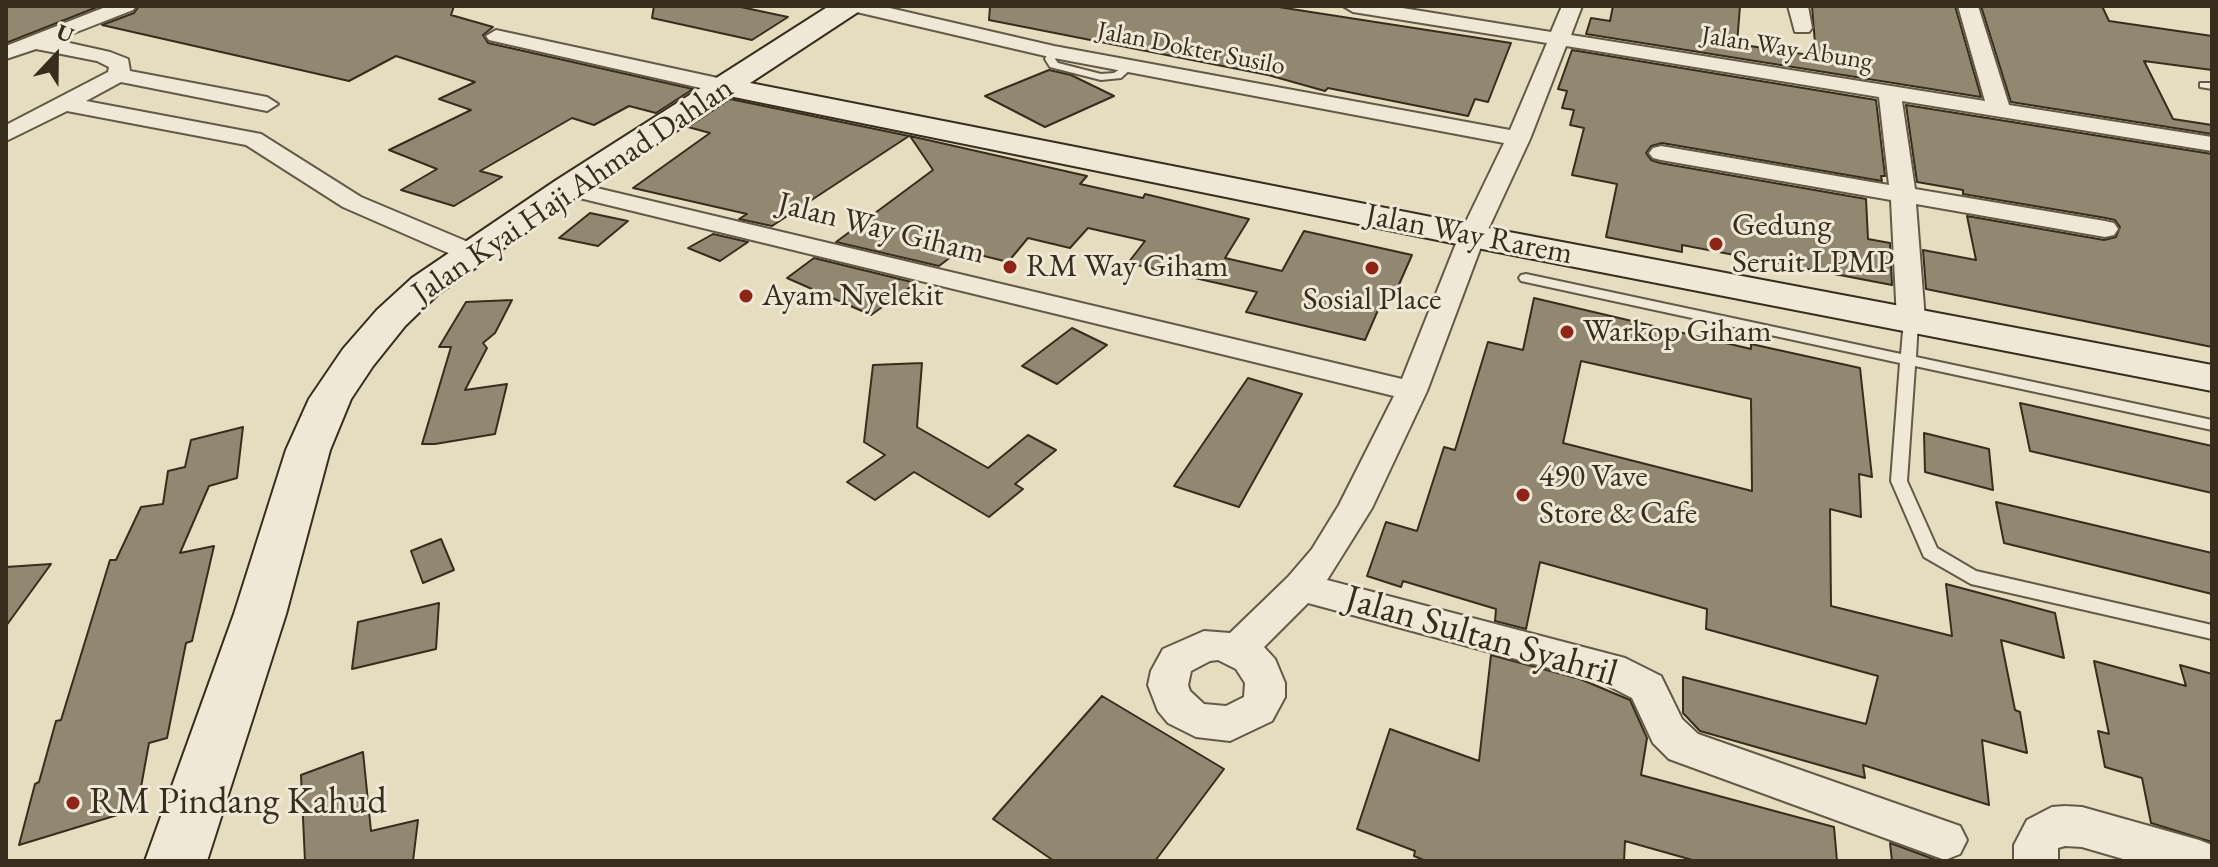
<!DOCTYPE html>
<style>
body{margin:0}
#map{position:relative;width:2218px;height:867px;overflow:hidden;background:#e6dcc0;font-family:"EB Garamond",serif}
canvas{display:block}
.frame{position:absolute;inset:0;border:8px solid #382d1d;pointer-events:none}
.north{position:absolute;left:16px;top:16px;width:80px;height:80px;-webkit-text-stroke:6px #efe8d6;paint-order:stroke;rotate:22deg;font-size:22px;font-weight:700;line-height:32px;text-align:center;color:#382d1d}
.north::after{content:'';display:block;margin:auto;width:28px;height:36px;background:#382d1d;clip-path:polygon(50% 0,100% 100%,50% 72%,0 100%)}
</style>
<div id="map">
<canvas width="2218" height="867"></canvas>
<div class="frame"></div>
<div class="north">U</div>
</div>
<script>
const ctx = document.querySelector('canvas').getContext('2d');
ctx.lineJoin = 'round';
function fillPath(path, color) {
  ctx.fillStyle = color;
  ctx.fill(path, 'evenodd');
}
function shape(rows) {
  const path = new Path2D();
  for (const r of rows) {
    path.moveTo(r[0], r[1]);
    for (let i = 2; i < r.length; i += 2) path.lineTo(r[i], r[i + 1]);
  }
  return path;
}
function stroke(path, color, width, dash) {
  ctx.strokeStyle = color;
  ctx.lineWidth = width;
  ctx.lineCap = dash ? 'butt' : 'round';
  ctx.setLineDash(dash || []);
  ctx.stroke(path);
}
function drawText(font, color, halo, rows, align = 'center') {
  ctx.font = font + ' "EB Garamond",serif';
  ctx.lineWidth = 6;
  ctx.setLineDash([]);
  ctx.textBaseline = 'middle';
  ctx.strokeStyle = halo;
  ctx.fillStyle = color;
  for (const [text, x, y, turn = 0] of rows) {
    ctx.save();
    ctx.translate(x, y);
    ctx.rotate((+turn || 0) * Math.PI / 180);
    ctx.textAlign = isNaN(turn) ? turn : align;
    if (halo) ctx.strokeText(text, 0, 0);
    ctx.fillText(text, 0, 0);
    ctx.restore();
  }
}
const building = shape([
 [6,6,100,6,6,43,6,6],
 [139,6,454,6,451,15,493,27,483,35,488,43,693,89,656,113,629,106,594,125,572,118,480,171,502,177,454,206,401,190,437,169,389,150,471,110,439,99,475,82,396,56,349,81,102,25,134,13,139,6],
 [654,6,736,6,788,17,752,40,652,18,654,6],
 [990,6,1272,6,1511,43,1488,102,1475,99,1468,116,1328,88,1325,91,1268,75,989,20,990,6],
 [1613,6,1740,6,1737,44,1816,56,1812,6,1955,6,1981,97,1586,34,1591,18,1610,21,1613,6],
 [1981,6,2102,6,2109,21,2212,36,2212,70,2144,61,2173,119,2212,125,2212,134,2011,102,1981,6],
 [1572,50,1876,100,1885,176,1881,176,1882,181,1662,143,1651,146,1646,153,1651,160,1660,163,1866,199,1868,239,1890,243,1892,285,1682,245,1682,252,1606,237,1617,184,1572,175,1584,128,1570,125,1574,110,1562,108,1567,91,1558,89,1572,50],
 [1049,70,1071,75,1114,96,1045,127,985,96,1049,70],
 [730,99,909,136,772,226,739,219,747,214,633,188,710,133,688,127,730,99],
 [1906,105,2212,154,2212,347,1926,289,1923,250,1976,260,1967,216,2104,240,2116,237,2120,227,2115,220,2106,218,1963,194,1963,190,1917,182,1906,105],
 [910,136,1087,176,1080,184,1143,198,1145,194,1249,219,1225,258,1282,271,1304,231,1412,255,1397,289,1388,287,1365,340,1246,312,1257,292,1128,263,1145,241,1088,228,1070,248,1028,238,1008,262,960,250,939,266,836,242,933,170,910,136],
 [590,213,628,221,598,246,559,238,590,213],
 [713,234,748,242,720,261,688,248,713,234],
 [814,258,916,283,871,315,787,278,814,258],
 [1534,298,1751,349,1751,344,1860,368,1872,477,1859,474,1861,517,1830,509,1831,606,1952,636,1946,584,2055,613,2064,658,2001,640,2015,710,2020,712,2027,753,1982,740,1989,805,1863,765,1865,778,1700,731,1683,713,1683,677,1866,724,1878,676,1706,629,1707,609,1540,562,1526,629,1495,621,1496,609,1403,581,1401,587,1367,576,1386,522,1417,531,1444,447,1455,450,1488,342,1523,350,1534,298],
 [1581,361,1751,399,1752,491,1563,443,1581,361],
 [512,300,495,333,483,343,487,348,465,390,507,384,495,434,435,444,422,444,451,347,439,347,466,302,512,300],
 [1072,328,1107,345,1057,384,1022,366,1072,328],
 [922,363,917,427,988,468,1028,435,1056,450,1015,484,1023,489,989,517,914,472,875,500,847,482,885,455,864,442,873,365,922,363],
 [1248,378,1302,394,1239,507,1174,486,1248,378],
 [2020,403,2212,446,2212,493,2030,451,2020,403],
 [243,427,237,478,209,486,180,553,214,546,192,641,186,643,167,738,149,743,137,809,19,845,35,784,39,782,56,721,61,720,110,560,116,560,141,507,163,504,168,471,185,467,191,440,243,427],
 [1924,433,1989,449,1993,490,1925,472,1924,433],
 [1996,502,2212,553,2212,594,2004,543,1996,502],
 [441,539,454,570,423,583,411,551,441,539],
 [51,564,6,626,6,567,51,564],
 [439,603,436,649,352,669,358,622,439,603],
 [1491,655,1580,679,1630,700,1647,738,1641,775,1834,827,1837,861,1696,861,1625,841,1624,861,1426,861,1414,856,1415,851,1357,829,1390,729,1479,761,1491,655],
 [2094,661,2186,686,2180,665,2212,674,2212,842,2151,823,2142,778,2105,767,2098,731,2109,734,2094,661],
 [1102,696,1224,769,1155,861,1054,861,993,819,1102,696],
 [363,752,371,831,418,820,413,861,305,861,301,775,363,752],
 [1890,843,1939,861,1892,861,1890,843]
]);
fillPath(building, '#928872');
stroke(building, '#382d1d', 2);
const lane = shape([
 [1054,49,1059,52,1055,59,1058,63,1101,74,1114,73,1129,63,1134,66,1121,78,1101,80,1050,67,1045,59,1050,50,1054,49],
 [2200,83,2212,83,2212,89,2200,87,2200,83],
 [1526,274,1901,354,1904,320,1911,316,1918,320,1916,357,2212,420,2212,430,1915,366,1907,481,1937,548,1976,571,2212,625,2212,639,1971,584,1924,557,1891,481,1900,363,1521,281,1519,278,1521,275,1526,274]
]);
const street = shape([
 [108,6,136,6,133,10,56,40,110,52,128,59,130,71,267,97,278,104,267,111,121,82,86,101,261,134,361,197,480,247,484,253,480,259,471,261,462,259,343,207,246,145,67,111,6,141,6,125,108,72,109,67,97,61,36,49,6,59,6,46,108,6],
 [845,6,881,6,1054,46,1510,130,1547,43,1353,12,1343,6,1390,6,1551,32,1562,6,1582,6,1571,35,1985,101,1958,6,1978,6,2009,105,2212,137,2212,151,1902,101,1915,189,2105,221,2114,223,2118,229,2114,235,2105,237,1916,204,1925,320,1921,326,1911,329,1901,326,1897,320,1891,200,1661,160,1653,158,1649,153,1653,148,1661,146,1889,185,1879,97,1566,46,1530,139,1485,236,1427,391,1372,508,1327,580,1625,658,1661,676,1682,719,1698,734,1960,826,1967,840,1960,854,1945,860,1669,759,1653,743,1632,698,1601,682,1308,603,1264,647,1275,659,1285,683,1285,697,1272,721,1230,741,1196,737,1168,723,1158,711,1148,685,1151,671,1163,649,1204,631,1230,633,1288,577,1312,549,1339,505,1394,396,567,195,558,193,555,188,558,183,567,181,1402,379,1459,236,1504,143,1054,58,848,10,845,6],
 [1218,660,1236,669,1245,683,1244,697,1226,706,1204,704,1190,691,1188,685,1191,671,1210,661,1218,660],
 [1788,6,1808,6,1812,28,1809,32,1795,32,1788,6],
 [496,30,727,80,738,87,727,94,489,40,486,36,496,30],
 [2065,806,2082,807,2199,840,2212,845,2212,861,2130,861,2082,847,2065,846,2058,848,2058,861,2014,861,2014,845,2027,820,2052,807,2065,806]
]);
const secondary = shape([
 [829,6,861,6,858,12,750,83,1472,225,2212,365,2212,391,1472,247,729,96,579,195,438,294,405,326,373,366,351,399,330,450,286,614,207,861,145,861,234,614,286,450,309,399,343,349,377,310,412,278,555,181,829,6]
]);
stroke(lane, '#645946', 4);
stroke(street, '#645946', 4);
stroke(secondary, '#382d1d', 4);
fillPath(lane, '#efe8d6');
fillPath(street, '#efe8d6');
fillPath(secondary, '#efe8d6');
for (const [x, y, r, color] of [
 [1716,244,8,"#8f2418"],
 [1010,267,8,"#8f2418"],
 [1372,268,8,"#8f2418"],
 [746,296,8,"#8f2418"],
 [1567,332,8,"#8f2418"],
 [1523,495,8,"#8f2418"],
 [73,803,8,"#8f2418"]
]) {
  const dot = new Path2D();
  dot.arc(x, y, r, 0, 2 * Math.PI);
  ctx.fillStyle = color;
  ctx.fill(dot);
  stroke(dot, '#efe8d6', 3);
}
drawText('26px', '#382d1d', '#efe8d6', [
 ["Jalan Dokter Susilo",1191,49,11],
 ["Jalan Way Abung",1787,49,9]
]);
drawText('32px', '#382d1d', '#efe8d6', [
 ["Jalan Kyai Haji Ahmad Dahlan",573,191,-34],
 ["Jalan Way Giham",881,229,14],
 ["Jalan Way Rarem",1469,235,11]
]);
drawText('32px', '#382d1d', '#efe8d6', [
 ["Gedung",1732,226],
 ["Seruit LPMP",1732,263],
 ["RM Way Giham",1026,267],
 ["Ayam Nyelekit",762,296],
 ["Sosial Place",1372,300,"center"],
 ["Warkop Giham",1583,332],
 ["490 Vave",1539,477],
 ["Store & Cafe",1539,514]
], 'left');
drawText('38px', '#382d1d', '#efe8d6', [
 ["Jalan Sultan Syahril",1481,637,16]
]);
drawText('38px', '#382d1d', '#efe8d6', [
 ["RM Pindang Kahud",89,803]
], 'left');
</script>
